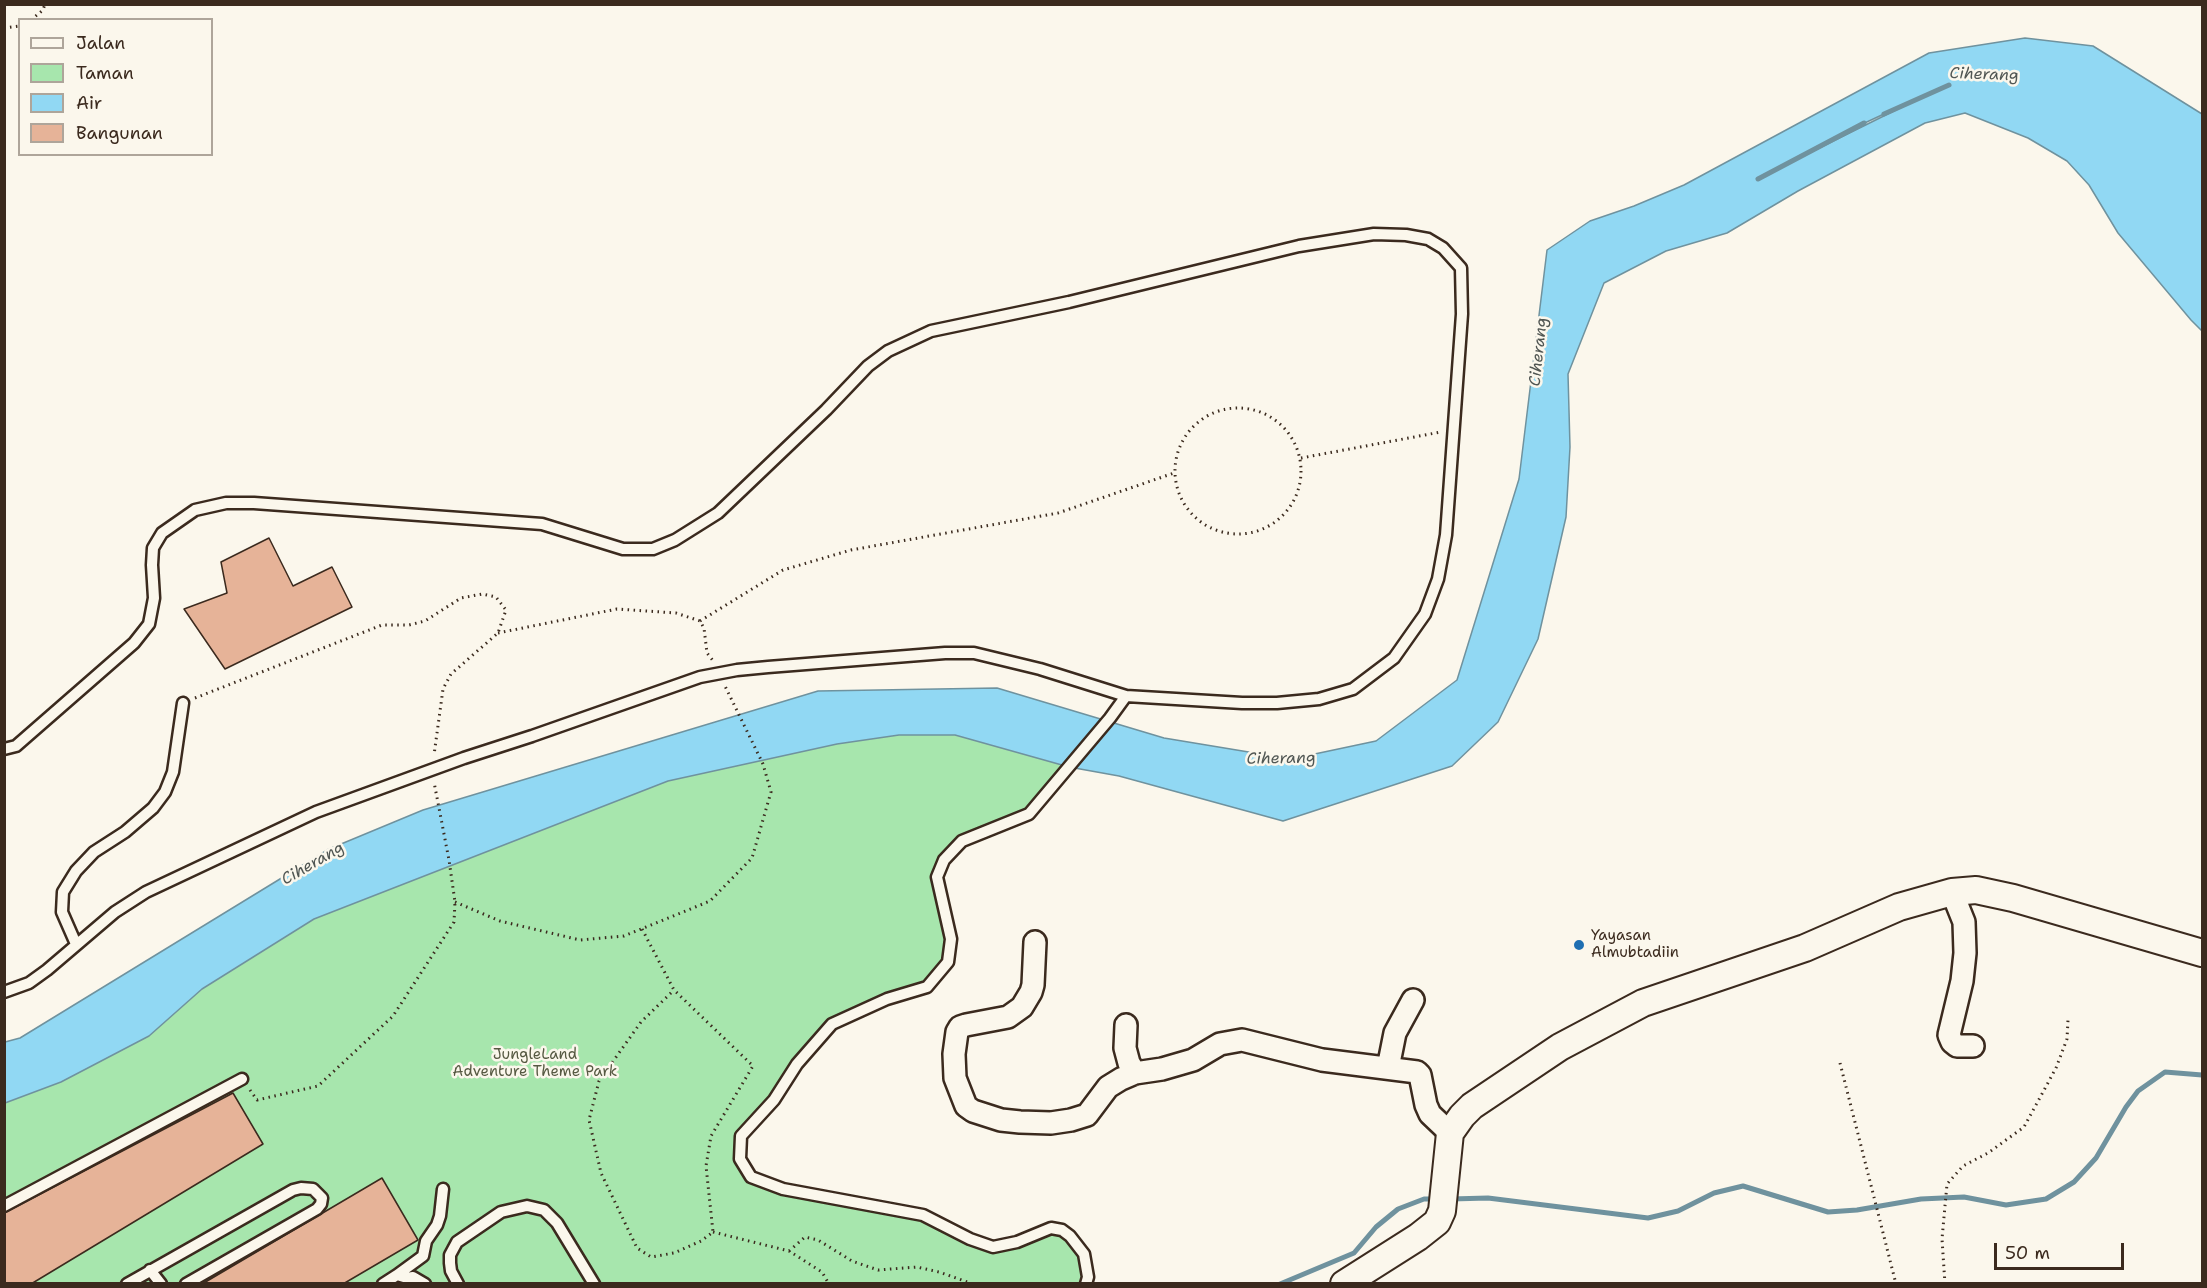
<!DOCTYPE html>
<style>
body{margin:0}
#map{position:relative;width:2207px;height:1288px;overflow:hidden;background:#fbf7ec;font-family:"Shantell Sans",sans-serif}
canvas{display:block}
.frame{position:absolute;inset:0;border:6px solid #3b2a1e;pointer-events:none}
.legend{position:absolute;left:18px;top:18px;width:195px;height:138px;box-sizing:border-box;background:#fbf7ec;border:2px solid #aea59a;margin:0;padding:8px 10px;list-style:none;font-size:18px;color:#3b2a1e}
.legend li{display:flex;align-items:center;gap:12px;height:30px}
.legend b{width:30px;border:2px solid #aea59a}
.scale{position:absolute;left:1994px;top:1243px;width:130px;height:27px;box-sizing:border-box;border:3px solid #3b2a1e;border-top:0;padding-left:8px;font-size:18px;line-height:21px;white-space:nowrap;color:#3b2a1e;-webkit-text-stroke:4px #fbf7ec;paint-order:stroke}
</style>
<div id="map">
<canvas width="2207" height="1288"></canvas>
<div class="frame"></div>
<ul class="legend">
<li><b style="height:8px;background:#fbf7ec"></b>Jalan</li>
<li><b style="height:16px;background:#a7e6ad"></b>Taman</li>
<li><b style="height:16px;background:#91d8f3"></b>Air</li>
<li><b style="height:16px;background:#e6b398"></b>Bangunan</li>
</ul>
<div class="scale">50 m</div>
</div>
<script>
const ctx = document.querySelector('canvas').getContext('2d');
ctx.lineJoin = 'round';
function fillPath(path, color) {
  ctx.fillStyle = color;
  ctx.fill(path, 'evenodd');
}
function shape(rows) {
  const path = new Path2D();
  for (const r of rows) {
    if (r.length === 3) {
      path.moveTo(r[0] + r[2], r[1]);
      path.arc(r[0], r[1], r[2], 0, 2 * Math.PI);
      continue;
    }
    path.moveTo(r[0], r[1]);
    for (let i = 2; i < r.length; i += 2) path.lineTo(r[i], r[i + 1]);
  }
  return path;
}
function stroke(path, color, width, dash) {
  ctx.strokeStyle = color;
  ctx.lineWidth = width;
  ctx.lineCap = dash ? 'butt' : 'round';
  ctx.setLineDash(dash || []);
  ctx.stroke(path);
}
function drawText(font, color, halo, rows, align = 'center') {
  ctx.font = font + ' "Shantell Sans",sans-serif';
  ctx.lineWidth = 5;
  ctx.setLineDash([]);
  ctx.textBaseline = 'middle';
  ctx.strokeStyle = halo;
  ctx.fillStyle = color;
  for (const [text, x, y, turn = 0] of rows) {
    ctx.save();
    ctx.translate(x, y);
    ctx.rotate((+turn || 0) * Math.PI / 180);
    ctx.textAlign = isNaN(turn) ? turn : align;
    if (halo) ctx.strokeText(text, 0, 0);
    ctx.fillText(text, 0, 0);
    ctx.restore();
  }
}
fillPath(shape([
 [899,735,955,735,1069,767,1029,814,962,841,937,878,951,939,948,962,927,987,832,1024,741,1136,740,1159,751,1177,923,1215,992,1246,1062,1230,1084,1254,1086,1283,5,1284,5,1103,61,1082,148,1036,202,989,314,919,485,846,668,781,837,744]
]), '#a7e6ad');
const water = shape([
 [2025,38,2093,46,2202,114,2202,331,2191,320,2118,233,2089,185,2067,161,2028,138,1965,113,1925,123,1798,191,1727,233,1666,251,1604,283,1568,374,1570,447,1566,517,1538,639,1498,722,1452,766,1283,821,1119,776,1069,767,955,735,899,735,837,744,668,781,314,919,202,989,149,1036,61,1082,5,1103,5,1042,20,1038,329,849,423,810,818,691,997,688,1164,738,1291,759,1376,741,1457,680,1519,479,1547,250,1590,221,1634,206,1684,185,1929,53,2025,38],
 [1916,99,1916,100,1793,161,1854,128,1916,99]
]);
fillPath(water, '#91d8f3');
stroke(water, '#6f929e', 1.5);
stroke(shape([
 [1884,114,1949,85],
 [1758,179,1864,123],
 [1451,1199,1488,1198,1648,1218,1678,1211,1714,1193,1743,1186,1828,1212,1857,1210,1921,1199,1964,1197,2006,1205,2046,1199,2074,1182,2096,1158,2126,1107,2138,1091,2165,1072,2202,1075],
 [1280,1284,1354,1253,1376,1227,1398,1209,1424,1199,1436,1199]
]), '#6f929e', 5);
const building = shape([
 [269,538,293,586,332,567,352,607,225,669,184,609,227,593,221,562,269,538],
 [233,1093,263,1144,31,1284,4,1284,4,1213,233,1093],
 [382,1178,418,1240,343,1284,202,1284,382,1178]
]);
fillPath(building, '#e6b398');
stroke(building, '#3b2a1e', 1.5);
const service = shape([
 [4,749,16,746,134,643,149,624,154,598,152,565,153,548,162,533,195,510,226,503,254,503,542,524,623,549,653,549,675,540,718,513,826,410,868,366,888,351,931,331,1069,302,1299,246,1374,234,1406,235,1428,239,1443,248,1461,268,1462,314,1446,535,1438,579,1425,614,1394,658,1353,689,1319,699,1277,703,1242,703,1126,696,1040,669,974,653,945,653,768,667,737,670,700,677,532,736,464,758,316,812,146,892,115,912,47,970,29,983,4,992],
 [76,944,62,912,63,892,76,871,94,852,125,832,153,808,165,792,173,772,183,703],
 [4,1206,242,1079],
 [150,1270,161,1284],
 [127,1284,293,1190,301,1188,313,1189,322,1198,321,1204,317,1209,186,1284],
 [383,1284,397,1275],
 [425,1284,413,1277,407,1278,397,1275,423,1256,426,1241,437,1225,440,1216,443,1189],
 [458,1284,451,1271,450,1263,450,1255,457,1242,501,1212,527,1206,544,1210,557,1223,594,1284],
 [1086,1284,1088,1277,1084,1254,1070,1236,1062,1230,1051,1228,1017,1242,993,1247,970,1239,923,1215,783,1189,751,1177,740,1159,741,1136,774,1100,797,1064,832,1024,887,999,927,987,948,962,951,939,937,877,944,860,962,841,1029,814,1110,718,1126,696]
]);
const minor = shape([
 [1952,892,1964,922,1965,953,1962,981,1949,1035,1952,1042,1957,1046,1973,1046],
 [1035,942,1033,985,1031,992,1022,1007,1008,1017,966,1025,960,1027,957,1032,954,1054,955,1078,966,1106,973,1111,1001,1120,1020,1122,1051,1123,1071,1120,1087,1115,1108,1087,1121,1079,1135,1073,1162,1069,1193,1060,1220,1044,1242,1040,1322,1060,1417,1072,1420,1075,1426,1105,1430,1114,1450,1133],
 [1126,1025,1125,1048,1129,1063,1135,1073],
 [1388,1068,1395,1033,1413,1000]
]);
const tertiary = shape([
 [1344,1284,1418,1237,1437,1222,1442,1211,1450,1133,1462,1116,1472,1106,1560,1047,1643,1003,1805,948,1899,907,1952,892,1976,890,2013,898,2202,953]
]);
stroke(service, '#3b2a1e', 15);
stroke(minor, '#3b2a1e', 26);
stroke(tertiary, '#3b2a1e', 30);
stroke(shape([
 [31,20,43,10,45,4],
 [4,28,20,26],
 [1238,471,63],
 [1301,458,1441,432],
 [700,621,783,570,851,550,1058,513,1174,473],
 [498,633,617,609,676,613,700,621,704,628,707,653,714,662],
 [195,698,382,625,409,625,425,621,461,598,482,594,496,597,506,610,498,633,451,674,443,689,434,755],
 [455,902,500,921,580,940,624,936,710,901,752,858,771,792,763,764,724,684],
 [642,929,674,990,753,1066,711,1136,706,1166,713,1232,701,1241,674,1253,651,1257,637,1248,601,1173,589,1120,599,1081,641,1022,674,990],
 [1840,1063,1896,1284],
 [250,1090,257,1100,318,1086,393,1016,454,922,455,902,449,860,434,782],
 [713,1232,789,1251,822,1272,829,1284],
 [789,1251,805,1237,818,1240,852,1261,878,1270,917,1267,939,1272,973,1284],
 [1945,1284,1942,1239,1947,1184,1963,1166,1988,1153,2024,1127,2056,1068,2067,1039,2068,1020]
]), '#3b2a1e', 3, [1.5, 4.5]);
stroke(service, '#fbf7ec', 10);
stroke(minor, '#fbf7ec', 21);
stroke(tertiary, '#fbf7ec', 26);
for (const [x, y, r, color] of [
 [1579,945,6,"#1f6fb2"]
]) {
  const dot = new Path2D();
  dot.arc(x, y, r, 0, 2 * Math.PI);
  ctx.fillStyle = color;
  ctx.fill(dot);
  stroke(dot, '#fbf7ec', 2);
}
drawText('15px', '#3b2a1e', '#fbf7ec', [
 ["Yayasan",1591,936],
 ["Almubtadiin",1591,953]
], 'left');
drawText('15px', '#565942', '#fbf7ec', [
 ["JungleLand",535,1055],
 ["Adventure Theme Park",535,1072]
]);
drawText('italic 16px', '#505653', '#fbf7ec', [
 ["Ciherang",1984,75,2],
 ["Ciherang",1539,352,-84],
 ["Ciherang",1281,759,-1],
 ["Ciherang",313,864,-30]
]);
</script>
